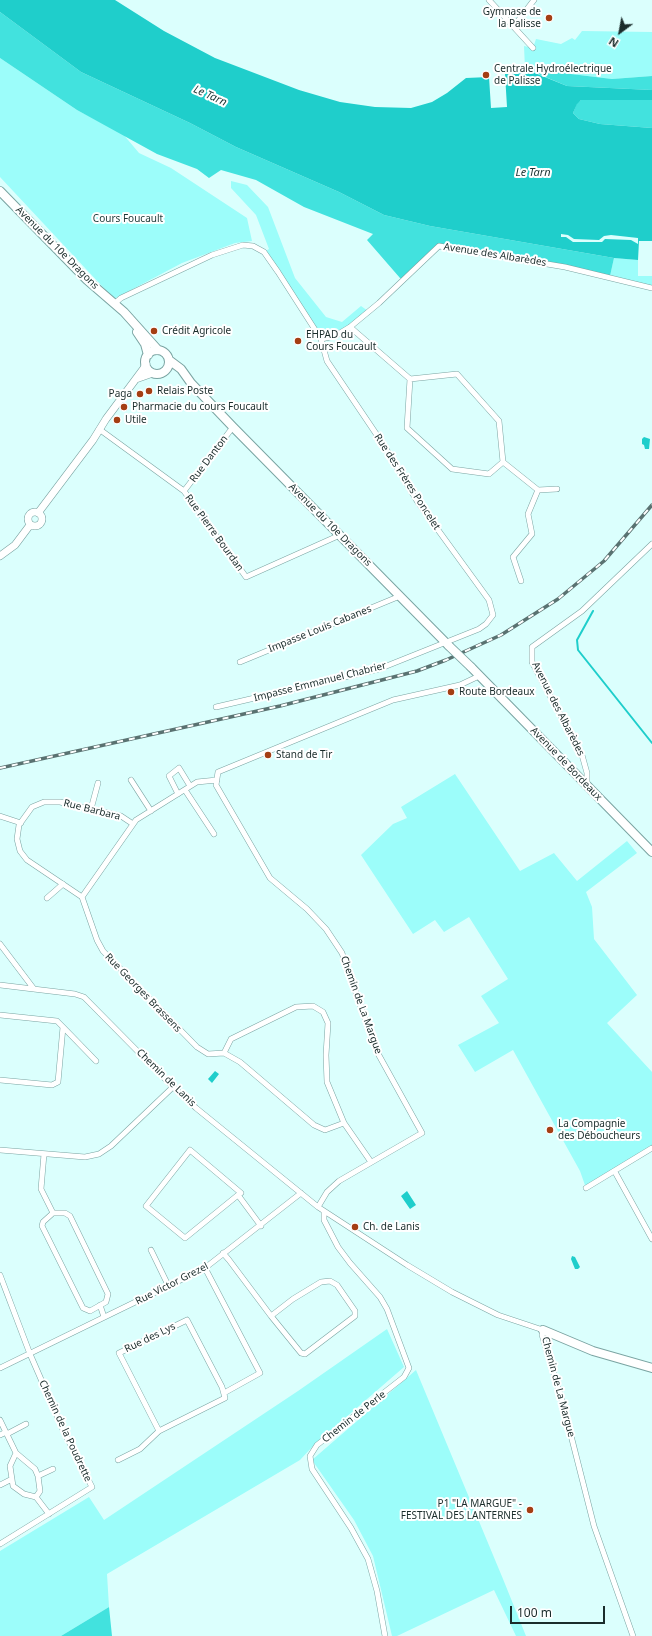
<!DOCTYPE html>
<meta charset="utf-8">
<style>
body{margin:0}
#map{position:relative;width:652px;height:1636px;overflow:hidden;background:#dbfffd;font-family:"Noto Sans",sans-serif}
canvas{display:block}
.north{position:absolute;left:600px;top:12px;width:40px;height:40px;-webkit-text-stroke:3px #fff;paint-order:stroke;rotate:212deg;font-size:11px;font-weight:700;line-height:16px;text-align:center;color:#1a2c2b}
.north::after{content:'';display:block;margin:auto;width:14px;height:18px;background:#1a2c2b;clip-path:polygon(50% 0,100% 100%,50% 72%,0 100%)}
.scale{position:absolute;left:510px;top:1606px;width:95px;height:18px;box-sizing:border-box;border:2px solid #1a2c2b;border-top:0;padding-left:5px;font-size:12px;line-height:14px;white-space:nowrap;color:#1a2c2b;-webkit-text-stroke:3px #fff;paint-order:stroke}
</style>
<div id="map">
<canvas width="652" height="1636"></canvas>
<div class="north">N</div>
<div class="scale">100 m</div>
</div>
<script>
const ctx = document.querySelector('canvas').getContext('2d');
ctx.lineJoin = 'round';
function fillPath(path, color) {
  ctx.fillStyle = color;
  ctx.fill(path, 'evenodd');
}
function shape(rows) {
  const path = new Path2D();
  for (const r of rows) {
    if (r.length === 3) {
      path.moveTo(r[0] + r[2], r[1]);
      path.arc(r[0], r[1], r[2], 0, 2 * Math.PI);
      continue;
    }
    path.moveTo(r[0], r[1]);
    for (let i = 2; i < r.length; i += 2) path.lineTo(r[i], r[i + 1]);
  }
  return path;
}
function stroke(path, color, width, dash) {
  ctx.strokeStyle = color;
  ctx.lineWidth = width;
  ctx.lineCap = dash ? 'butt' : 'round';
  ctx.setLineDash(dash || []);
  ctx.stroke(path);
}
function drawText(font, color, halo, rows, align = 'center') {
  ctx.font = font + ' "Noto Sans",sans-serif';
  ctx.lineWidth = 4;
  ctx.setLineDash([]);
  ctx.textBaseline = 'middle';
  ctx.strokeStyle = halo;
  ctx.fillStyle = color;
  for (const [text, x, y, turn = 0] of rows) {
    ctx.save();
    ctx.translate(x, y);
    ctx.rotate((+turn || 0) * Math.PI / 180);
    ctx.textAlign = isNaN(turn) ? turn : align;
    if (halo) ctx.strokeText(text, 0, 0);
    ctx.fillText(text, 0, 0);
    ctx.restore();
  }
}
fillPath(shape([
 [582,31,652,32,652,76,612,79,571,74,542,64,531,71,525,69,524,46,533,48,536,39,561,44,572,38,575,40],
 [0,58,77,110,123,134,139,153,171,168,247,218,252,241,235,243,182,263,114,299,0,177],
 [231,181,247,185,268,207,295,278,326,317,342,322,361,306,368,311,350,327,321,339,264,252,269,249,256,215,231,188],
 [614,258,638,260,638,276,652,276,652,288,610,276],
 [455,774,520,871,554,853,577,881,627,841,637,853,586,892,592,907,594,939,637,995,607,1023,652,1072,652,1148,586,1188,580,1171,513,1050,475,1072,458,1045,499,1023,481,996,508,979,469,917,444,932,435,920,413,934,361,855,393,824,407,818,401,807],
 [387,1329,404,1367,314,1445,300,1460,107,1574,109,1607,61,1636,0,1636,0,1551,89,1497,104,1520,298,1391],
 [416,1370,503,1579,526,1636,516,1636,494,1590,397,1636,392,1636,373,1556,354,1520,312,1460]
]), '#9cfdfa');
fillPath(shape([
 [0,12,81,72,190,123,236,147,339,192,384,215,430,226,614,258,610,276,439,246,404,279,400,278,367,240,373,234,304,207,256,180,221,170,209,178,197,169,157,154,77,110,0,58],
 [542,64,571,74,612,79,652,76,652,90,567,86,531,71],
 [581,100,652,100,652,128,600,124,579,119,573,113,577,103],
 [109,1607,112,1636,61,1636]
]), '#42e2de');
fillPath(shape([
 [0,0,115,0,164,31,215,58,299,90,340,102,375,107,411,108,432,102,447,93,466,78,489,77,491,108,507,107,505,74,525,73,525,69,567,86,652,90,652,100,581,100,577,104,573,113,579,119,600,124,652,128,652,241,639,241,638,260,614,258,430,226,384,215,339,192,236,147,190,123,81,72,0,12],
 [644,437,650,439,649,449,645,449,644,445,642,444,642,439],
 [215,1071,219,1074,212,1083,208,1079],
 [407,1191,416,1205,410,1209,401,1196],
 [572,1256,575,1257,580,1267,578,1269,575,1269,571,1259]
]), '#1fcecb');
fillPath(shape([
 [561,234,568,235,574,239,599,240,604,236,611,235,638,238,638,244,631,240,605,239,602,242,573,242,566,237,561,237]
]), '#dbfffd');
stroke(shape([
 [593,611,577,640,578,650,652,743]
]), '#1fcecb', 2);
const street = shape([
 [489,0,533,48],
 [514,26,534,0],
 [114,304,121,298,212,255,243,245,253,246,264,252,278,272,321,339,327,361,385,447,417,501,489,600,493,615,486,624,479,629,379,669,216,707],
 [350,327,410,379,407,428,452,469,489,474,503,462,538,490],
 [321,339,335,336,350,327,379,303,439,246,565,267,652,288],
 [410,379,457,374,499,421,503,462],
 [99,429,184,491,246,577,340,535],
 [184,491,233,427],
 [521,581,513,557,532,534,528,514,538,490,557,489],
 [240,662,400,596],
 [131,780,151,811],
 [217,780,197,782,136,820,82,897,97,940,103,951,197,1047,208,1054,224,1053,240,1062,314,1125,325,1130,344,1123],
 [587,785,587,773,582,755,532,662,532,647,582,611,652,544],
 [185,790,214,834],
 [178,794,169,776,179,768,190,786],
 [91,809,98,783],
 [0,816,21,823],
 [82,897,27,860,20,851,17,839,19,825,32,807,44,802,60,802,121,816,133,824],
 [47,898,63,884],
 [0,944,34,989],
 [0,985,75,994,84,997,168,1082,196,1108,318,1207,407,1265,452,1292,498,1315,543,1330,542,1335,563,1404,594,1526,633,1636],
 [0,1015,57,1021,63,1027,58,1082,52,1085,0,1080],
 [63,1027,96,1061],
 [224,1053,231,1039,296,1007,313,1006,323,1012,328,1023,326,1055,327,1082,344,1123,371,1162],
 [0,1150,85,1157,99,1154,111,1146,173,1087],
 [44,1154,41,1189,53,1213],
 [615,1172,652,1239],
 [586,1188,652,1148],
 [238,1195,185,1238,146,1206,190,1150,241,1193,238,1195,261,1226],
 [318,1207,327,1192,339,1181,422,1133,376,1050,342,953,326,929,307,909,270,878,216,785,218,772,393,700,460,685,479,676],
 [324,1211,324,1220,338,1247,350,1263,380,1297,387,1309,409,1368,404,1377,317,1445,310,1456,312,1469,351,1528,368,1559,377,1591,385,1636],
 [53,1213,65,1213,70,1216,108,1294,106,1302,90,1311,83,1308,42,1226,43,1222,53,1213],
 [151,1250,169,1287],
 [223,1253,229,1260,271,1316,301,1353,305,1354,355,1316,355,1311,337,1285,330,1281,321,1282,293,1299,271,1316],
 [205,1268,260,1373,224,1393],
 [0,1275,30,1354,64,1432,92,1487,0,1544],
 [100,1305,104,1317],
 [187,1320,222,1387,225,1398,159,1431,119,1353,187,1320],
 [0,1368,205,1268,301,1193],
 [0,1420,16,1453,10,1466,13,1486,24,1494,36,1497,49,1514],
 [7,1434,26,1424],
 [0,1435,6,1432],
 [16,1453,35,1469,38,1476,40,1491,36,1497],
 [118,1460,140,1449,159,1431],
 [38,1476,53,1469],
 [0,1485,12,1479]
]);
const secondary = shape([
 [136,379,153,373],
 [35,519,7],
 [38,513,93,440,106,419,144,368,146,364],
 [0,556,15,545,30,525]
]);
const primary = shape([
 [0,191,87,280,124,312,158,350],
 [137,332,145,344,148,355],
 [157,362,12],
 [169,360,181,369,191,383,233,427,449,646],
 [471,667,652,852],
 [543,1330,593,1351,652,1368]
]);
stroke(street, '#7aa4a2', 6);
stroke(secondary, '#7aa4a2', 8);
stroke(primary, '#7aa4a2', 10);
stroke(street, '#fff', 5);
stroke(secondary, '#fff', 7);
stroke(primary, '#fff', 8);
const rail = shape([
 [0,768,280,706,417,671,446,660,501,635,558,599,604,561,652,505]
]);
stroke(rail, '#5a7271', 3.5);
stroke(rail, '#fff', 2, [6]);
const primaryBridge = shape([
 [449,646,471,667]
]);
stroke(primaryBridge, '#7aa4a2', 10, []);
stroke(primaryBridge, '#fff', 8);
for (const [x, y, r, color] of [
 [549,18,4,"#a43e13"],
 [486,75,4,"#a43e13"],
 [154,331,4,"#a43e13"],
 [298,341,4,"#a43e13"],
 [149,391,4,"#a43e13"],
 [140,394,4,"#a43e13"],
 [124,407,4,"#a43e13"],
 [117,420,4,"#a43e13"],
 [451,692,4,"#a43e13"],
 [268,755,4,"#a43e13"],
 [550,1130,4,"#a43e13"],
 [355,1227,4,"#a43e13"],
 [530,1510,4,"#a43e13"]
]) {
  const dot = new Path2D();
  dot.arc(x, y, r, 0, 2 * Math.PI);
  ctx.fillStyle = color;
  ctx.fill(dot);
  stroke(dot, '#fff', 1.5);
}
drawText('10px', '#1a2c2b', '#fff', [
 ["Gymnase de",541,12,"right"],
 ["la Palisse",541,24,"right"],
 ["Centrale Hydroélectrique",494,69],
 ["de Palisse",494,81],
 ["Crédit Agricole",162,331],
 ["EHPAD du",306,335],
 ["Cours Foucault",306,347],
 ["Relais Poste",157,391],
 ["Paga",132,394,"right"],
 ["Pharmacie du cours Foucault",132,407],
 ["Utile",125,420],
 ["Route Bordeaux",459,692],
 ["Stand de Tir",276,755],
 ["La Compagnie",558,1124],
 ["des Déboucheurs",558,1136],
 ["Ch. de Lanis",363,1227],
 ["P1 \"LA MARGUE\" -",522,1504,"right"],
 ["FESTIVAL DES LANTERNES",522,1516,"right"]
], 'left');
drawText('10px', '#1e3837', '#fff', [
 ["Cours Foucault",128,219]
]);
drawText('10px', '#1a2c2b', '#fff', [
 ["Avenue du 10e Dragons",57,248,45],
 ["Avenue des Albarèdes",495,255,9],
 ["Rue Danton",209,459,-53],
 ["Rue des Frères Poncelet",407,482,57],
 ["Avenue du 10e Dragons",330,525,45],
 ["Rue Pierre Bourdan",214,533,54],
 ["Impasse Louis Cabanes",320,629,-22],
 ["Impasse Emmanuel Chabrier",320,682,-14],
 ["Avenue des Albarèdes",558,709,63],
 ["Avenue de Bordeaux",566,764,46],
 ["Rue Barbara",92,810,14],
 ["Rue Georges Brassens",143,993,46],
 ["Chemin de La Margue",361,1005,70],
 ["Chemin de Lanis",166,1078,44],
 ["Rue Victor Grezel",172,1284,-27],
 ["Rue des Lys",150,1338,-26],
 ["Chemin de La Margue",558,1387,75],
 ["Chemin de Perle",354,1417,-38],
 ["Chemin de la Poudrette",65,1431,65]
]);
drawText('italic 11px', '#1c3534', '#fff', [
 ["Le Tarn",210,96,24],
 ["Le Tarn",533,173]
]);
</script>
